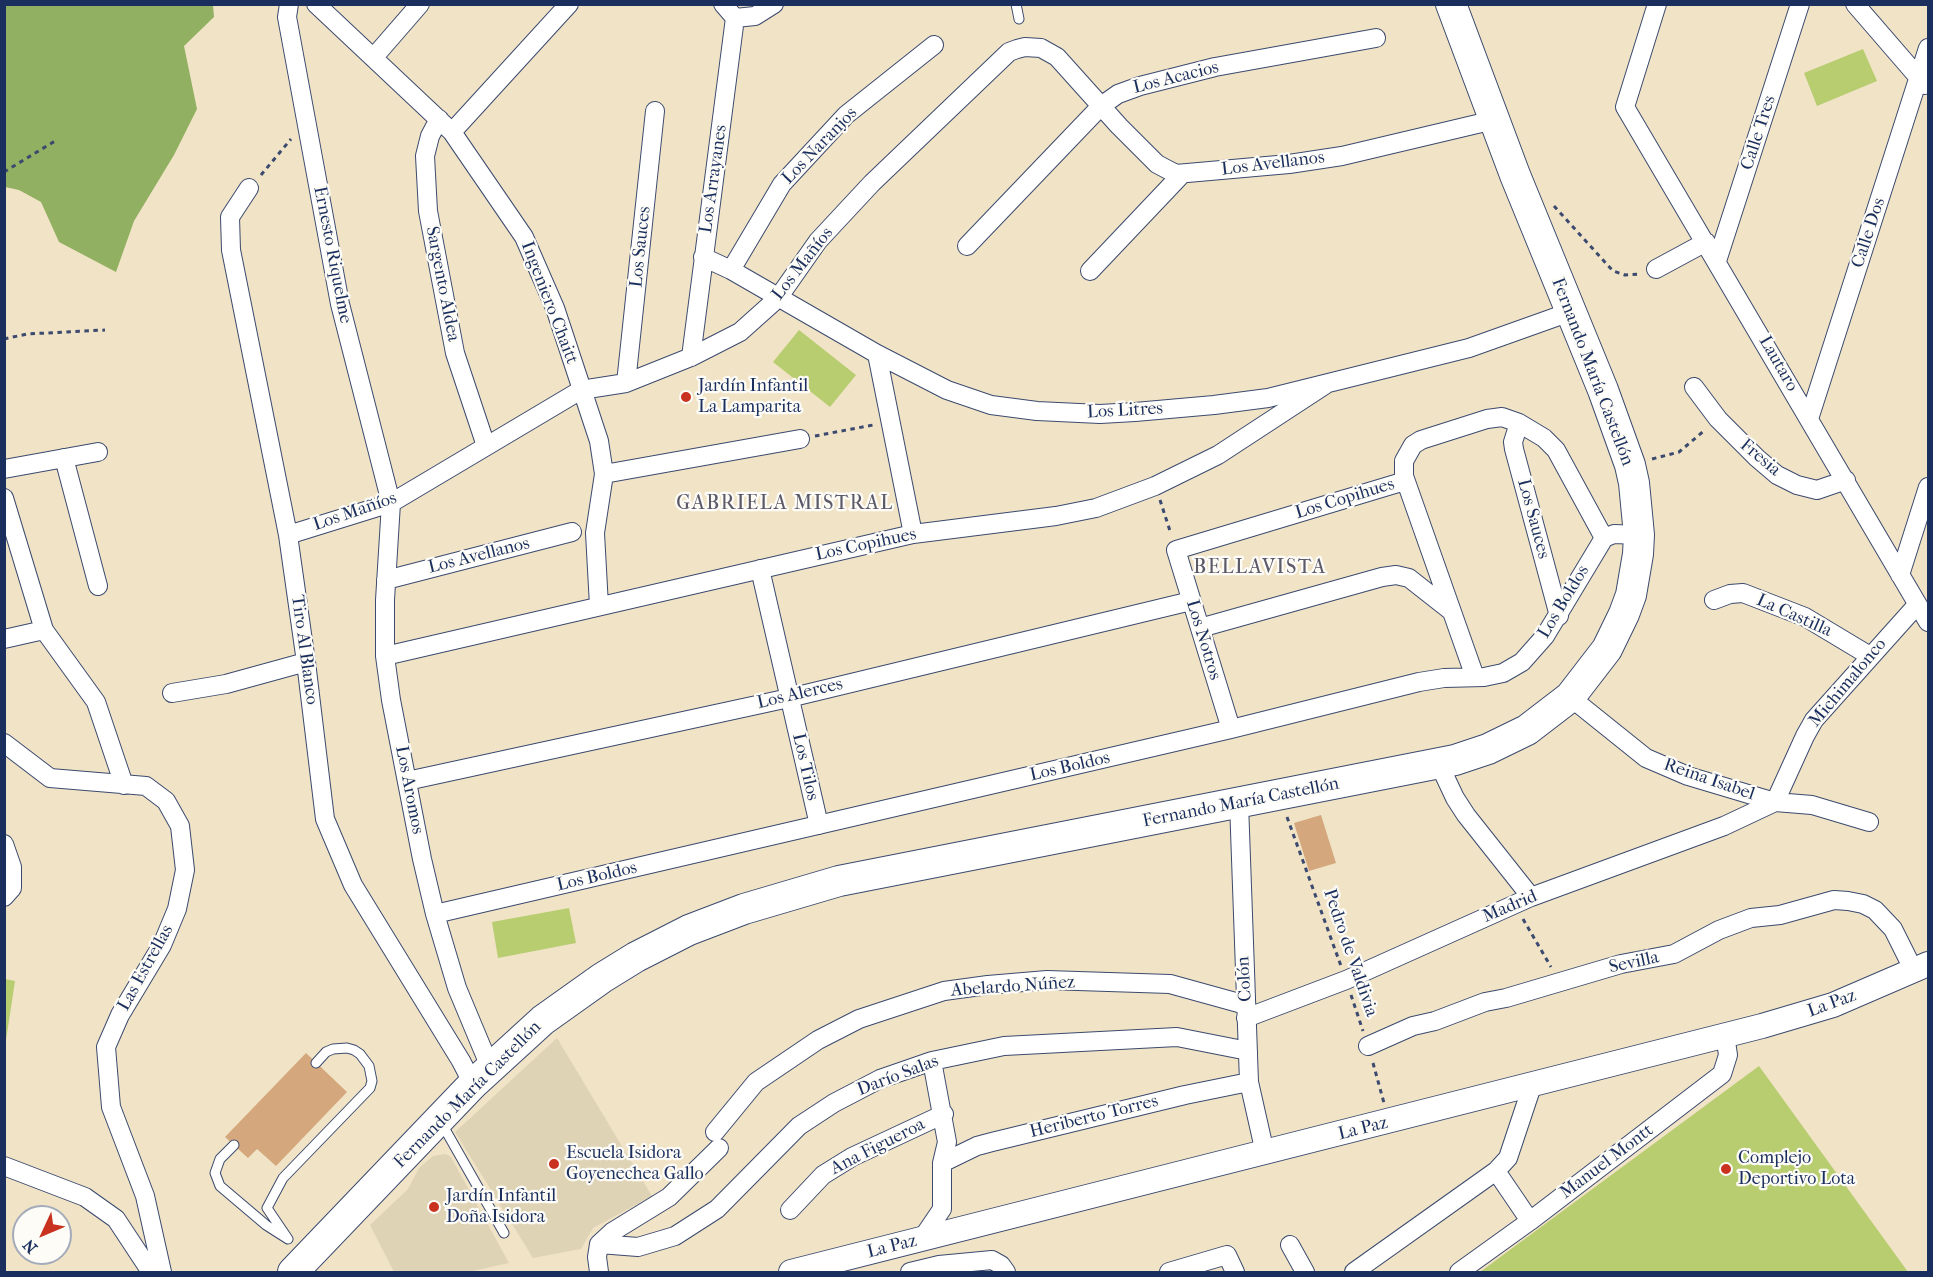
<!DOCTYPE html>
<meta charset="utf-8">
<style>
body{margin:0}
#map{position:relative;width:1933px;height:1277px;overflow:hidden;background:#f1e3c6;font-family:"IM FELL French Canon",serif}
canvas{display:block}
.frame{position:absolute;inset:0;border:6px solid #1b2f5e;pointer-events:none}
.north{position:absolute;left:12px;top:1205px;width:60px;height:60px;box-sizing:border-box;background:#fdfcf7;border:2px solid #a3aaba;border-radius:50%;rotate:226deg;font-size:16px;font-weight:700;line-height:24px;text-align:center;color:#1b2f5e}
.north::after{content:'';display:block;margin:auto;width:21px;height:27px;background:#c8321e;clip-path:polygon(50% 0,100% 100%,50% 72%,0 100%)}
</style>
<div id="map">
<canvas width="1933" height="1277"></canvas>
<div class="frame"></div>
<div class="north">N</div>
</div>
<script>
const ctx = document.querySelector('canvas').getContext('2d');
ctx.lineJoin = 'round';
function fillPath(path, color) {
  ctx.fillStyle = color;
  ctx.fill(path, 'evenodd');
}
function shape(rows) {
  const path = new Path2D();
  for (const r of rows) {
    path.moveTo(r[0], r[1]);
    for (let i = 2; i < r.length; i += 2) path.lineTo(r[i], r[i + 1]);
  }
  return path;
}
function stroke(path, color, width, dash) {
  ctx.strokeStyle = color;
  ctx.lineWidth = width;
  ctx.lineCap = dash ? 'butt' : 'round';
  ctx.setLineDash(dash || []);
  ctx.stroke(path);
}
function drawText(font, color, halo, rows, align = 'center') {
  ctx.font = font + ' "IM FELL French Canon",serif';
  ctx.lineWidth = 4.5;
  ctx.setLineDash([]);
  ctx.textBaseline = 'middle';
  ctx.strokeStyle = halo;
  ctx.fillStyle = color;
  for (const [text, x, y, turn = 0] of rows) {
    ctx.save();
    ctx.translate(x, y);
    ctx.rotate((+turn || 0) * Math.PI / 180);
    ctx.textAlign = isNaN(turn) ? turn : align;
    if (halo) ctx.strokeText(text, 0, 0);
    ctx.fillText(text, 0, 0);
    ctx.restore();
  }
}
fillPath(shape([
 [557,1038,652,1196,593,1228,581,1249,533,1258,455,1132],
 [446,1154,451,1157,509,1263,468,1272,394,1272,370,1225,408,1189,419,1168,433,1156]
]), '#dfd3b6');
fillPath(shape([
 [1863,49,1877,81,1817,106,1804,73],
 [799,330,856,375,830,407,773,362],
 [569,908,576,943,498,958,492,922],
 [5,979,15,981,5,1047,4,1047],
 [1759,1066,1908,1272,1480,1272]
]), '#b8cc70');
fillPath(shape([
 [4,5,213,5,214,17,184,46,197,109,174,155,134,221,116,272,59,242,41,202,19,190,5,187]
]), '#92b062');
fillPath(shape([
 [1321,815,1336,863,1309,871,1294,823],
 [306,1053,347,1092,276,1166,257,1149,248,1158,225,1137]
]), '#d4a77d');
const service = shape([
 [1016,4,1019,19],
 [442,1124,504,1233],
 [234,1145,220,1159,215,1173,220,1186,266,1225,288,1239,267,1208,283,1178,370,1088,372,1081,369,1066,360,1054,354,1050,347,1048,333,1049,326,1052,316,1063]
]);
const minor = shape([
 [289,4,287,17,340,304,391,503,385,600,385,656,391,700,422,859,435,914,457,988,490,1067],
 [316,4,452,132,524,237,555,308,599,441,604,474,595,533,599,606],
 [1657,4,1625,107,1928,622],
 [1855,4,1925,85],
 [735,18,755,16,774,4],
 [374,57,420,4],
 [439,119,430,136,425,156,428,211,455,353,486,446],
 [452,132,569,4],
 [249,188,230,217,231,250,288,535,306,662,325,819,353,885,461,1061,473,1084],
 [967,246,1101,106,1118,94,1140,86,1215,67,1376,38],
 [703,257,731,270,877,354,947,390,991,405,1037,411,1100,414,1135,412,1214,405,1268,398,1469,348,1570,312],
 [1717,261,1800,4],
 [1656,269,1706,242],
 [731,270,782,184,846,115,934,45],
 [1090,271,1182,174],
 [877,354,913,534],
 [691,357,735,18,723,4],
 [626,383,655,111],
 [1694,387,1718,419,1757,458,1777,475,1797,485,1817,490,1846,480],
 [1809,419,1928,48],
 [1519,423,1513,442,1514,449,1559,616],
 [64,458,98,586],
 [4,469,98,452],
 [604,474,800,439],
 [4,498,44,630,96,702,124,785],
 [288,535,391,503,581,390,626,383,691,357,740,332,778,298,818,241,872,183,1009,52,1017,49,1025,47,1041,48,1057,57,1119,126,1157,164,1176,174,1289,164,1342,156,1494,120],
 [760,569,819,825],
 [1900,575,1928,487],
 [386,580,572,532],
 [1714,600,1730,594,1743,593,1805,617,1870,656],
 [1200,628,1382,577,1396,575,1409,578,1451,611],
 [4,639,44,630],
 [385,656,913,534,1056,516,1096,508,1155,486,1218,455,1325,385],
 [1475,677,1404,476,1404,461,1413,445,1421,440,1487,419,1502,417,1519,423,1544,438,1556,450,1604,538],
 [172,693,226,684,306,662],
 [1570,697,1646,758,1688,776,1775,802,1812,805,1869,822],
 [1231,729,1176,550,1405,481],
 [4,743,50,778,146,786,166,801,180,826,185,870,177,909,162,945,120,1015,106,1047,111,1107,145,1196,162,1272],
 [1439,764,1455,798,1466,815,1531,897],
 [407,781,789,698,1191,601],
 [1775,802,1805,736,1814,720,1917,605],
 [1239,803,1249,1082,1265,1153],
 [4,844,12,867,12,888,4,897],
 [435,914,1231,729,1419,682,1444,678,1484,677,1503,673,1522,662,1545,636,1604,538,1614,534,1639,535],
 [1246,1018,1346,980,1531,897,1724,826,1775,802],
 [1368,1046,1413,1026,1435,1021,1485,1002,1506,998,1621,964,1674,954,1719,930,1751,918,1780,915,1834,900,1848,901,1863,904,1875,910,1893,929,1914,971],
 [715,1132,756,1082,818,1040,859,1019,944,991,988,985,1047,980,1170,984,1246,1005],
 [942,1163,977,1146,992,1142,1185,1095,1249,1082],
 [4,1166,85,1197,116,1219,151,1272],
 [1496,1171,1530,1221],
 [790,1210,823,1175,852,1157,944,1114],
 [921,1240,942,1209,942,1163,947,1142,932,1061],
 [599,1244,638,1247,675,1236,717,1209,799,1126,834,1103,880,1079,932,1061,1004,1046,1177,1037,1248,1051],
 [1290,1245,1305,1272],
 [599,1272,597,1257,599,1244,612,1232,669,1197,719,1148],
 [910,1272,939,1265,992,1260,1001,1265,1006,1272],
 [1169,1272,1227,1255,1235,1272],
 [1354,1272,1496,1171,1508,1158,1532,1086],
 [1459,1272,1530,1221,1722,1074,1728,1055,1725,1035]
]);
const tertiary = shape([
 [791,1272,1762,1026,1833,1005,1928,964]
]);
const primary = shape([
 [293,1272,473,1084,543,1020,602,978,636,957,689,930,744,909,839,881,1455,760,1488,749,1527,730,1570,697,1607,649,1624,614,1631,595,1638,554,1639,535,1634,483,1630,465,1603,390,1515,175,1451,4]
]);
stroke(service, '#3b4a6e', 11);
stroke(minor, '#3b4a6e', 20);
stroke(tertiary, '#3b4a6e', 26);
stroke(primary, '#3b4a6e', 32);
stroke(shape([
 [4,172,55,141],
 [261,175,291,139],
 [1554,206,1613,271,1625,275,1640,274],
 [4,339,27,334,105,330],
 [815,436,873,425],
 [1652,459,1679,452,1705,430],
 [1160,500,1171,534],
 [1287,817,1341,966],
 [1523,919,1551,967],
 [1351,995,1363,1031],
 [1373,1063,1384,1103]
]), '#3b4a6e', 3, [4.5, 4.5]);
stroke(service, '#fff', 9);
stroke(minor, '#fff', 18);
stroke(tertiary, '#fff', 24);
stroke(primary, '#fff', 30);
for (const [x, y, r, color] of [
 [686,397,6,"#c8321e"],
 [554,1164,6,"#c8321e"],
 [1726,1169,6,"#c8321e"],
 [434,1207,6,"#c8321e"]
]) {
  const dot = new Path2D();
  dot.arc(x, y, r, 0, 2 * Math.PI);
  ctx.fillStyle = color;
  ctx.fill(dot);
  stroke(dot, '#fdfcf7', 2);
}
drawText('18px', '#1b2f5e', '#fdfcf7', [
 ["Los Acacios",1176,78,-14],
 ["Calle Tres",1759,133,-72],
 ["Los Naranjos",820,146,-46],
 ["Los Avellanos",1273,164,-7],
 ["Los Arrayanes",714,179,-82],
 ["Calle Dos",1869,233,-72],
 ["Los Sauces",641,247,-84],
 ["Ernesto Riquelme",332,255,79],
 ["Los Mañíos",803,264,-52],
 ["Sargento Aldea",442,284,79],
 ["Ingeniero Chaitt",549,303,69],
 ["Lautaro",1778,364,60],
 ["Fernando María Castellón",1592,372,69],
 ["Los Litres",1125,411,-3],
 ["Fresia",1760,458,40],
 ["Los Copihues",1345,499,-17],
 ["Los Mañíos",355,512,-19],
 ["Los Sauces",1533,519,75],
 ["Los Copihues",866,545,-12],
 ["Los Avellanos",479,556,-14],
 ["Los Boldos",1564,602,-59],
 ["La Castilla",1794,616,24],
 ["Los Notros",1203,640,73],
 ["Tiro Al Blanco",304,650,82],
 ["Michimalonco",1848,683,-50],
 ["Los Alerces",800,694,-13],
 ["Los Tilos",805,767,77],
 ["Los Boldos",1070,767,-13],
 ["Reina Isabel",1709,780,19],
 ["Los Aromos",409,790,79],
 ["Fernando María Castellón",1241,803,-11],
 ["Los Boldos",597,877,-13],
 ["Madrid",1510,907,-23],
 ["Pedro de Valdivia",1350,953,71],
 ["Sevilla",1634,963,-12],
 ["Las Estrellas",146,968,-61],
 ["Colón",1245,979,-93],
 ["Abelardo Núñez",1013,987,-4],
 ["La Paz",1832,1004,-20],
 ["Darío Salas",898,1076,-21],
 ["Fernando María Castellón",468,1095,-45],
 ["Heriberto Torres",1094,1117,-14],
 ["La Paz",1363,1129,-14],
 ["Ana Figueroa",878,1147,-27],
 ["Manuel Montt",1607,1162,-37],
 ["La Paz",892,1247,-14]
]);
drawText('18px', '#1b2f5e', '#fdfcf7', [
 ["Jardín Infantil",698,387],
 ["La Lamparita",698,408],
 ["Escuela Isidora",566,1154],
 ["Goyenechea Gallo",566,1175],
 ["Complejo",1738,1159],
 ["Deportivo Lota",1738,1180],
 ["Jardín Infantil",446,1197],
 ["Doña Isidora",446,1218]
], 'left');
ctx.letterSpacing = '1.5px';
drawText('20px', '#5c5969', '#fdfcf7', [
 ["GABRIELA MISTRAL",785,504],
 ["BELLAVISTA",1260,568]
]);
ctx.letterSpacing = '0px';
</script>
